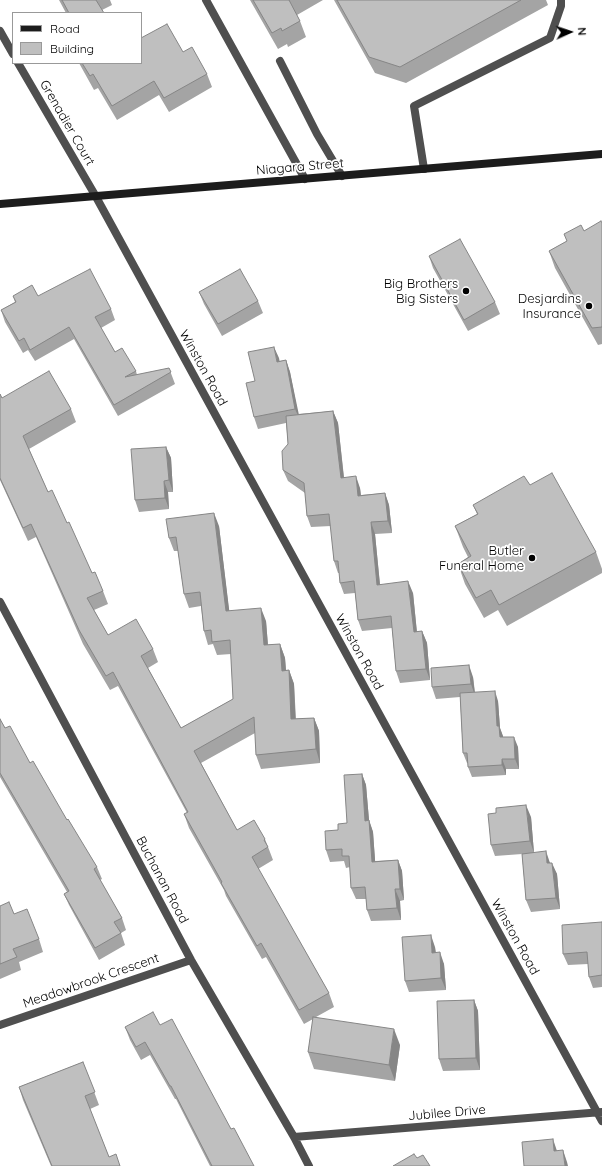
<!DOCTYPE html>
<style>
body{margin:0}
#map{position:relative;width:602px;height:1166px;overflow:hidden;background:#fff;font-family:Quicksand,sans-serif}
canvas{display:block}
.legend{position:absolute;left:12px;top:12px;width:130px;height:52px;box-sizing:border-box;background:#fff;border:1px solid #999;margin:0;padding:5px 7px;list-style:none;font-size:12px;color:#000}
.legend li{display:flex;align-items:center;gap:8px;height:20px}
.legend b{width:20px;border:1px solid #999}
.north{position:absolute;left:550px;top:12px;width:40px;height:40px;-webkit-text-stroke:3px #fff;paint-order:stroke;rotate:87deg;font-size:11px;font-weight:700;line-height:16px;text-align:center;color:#000}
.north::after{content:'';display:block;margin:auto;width:14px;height:18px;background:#000;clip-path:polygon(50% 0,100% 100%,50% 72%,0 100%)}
</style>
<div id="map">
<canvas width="602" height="1166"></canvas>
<ul class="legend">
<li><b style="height:5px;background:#1c1c1c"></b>Road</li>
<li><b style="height:11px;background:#bfbfbf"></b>Building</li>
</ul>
<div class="north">N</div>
</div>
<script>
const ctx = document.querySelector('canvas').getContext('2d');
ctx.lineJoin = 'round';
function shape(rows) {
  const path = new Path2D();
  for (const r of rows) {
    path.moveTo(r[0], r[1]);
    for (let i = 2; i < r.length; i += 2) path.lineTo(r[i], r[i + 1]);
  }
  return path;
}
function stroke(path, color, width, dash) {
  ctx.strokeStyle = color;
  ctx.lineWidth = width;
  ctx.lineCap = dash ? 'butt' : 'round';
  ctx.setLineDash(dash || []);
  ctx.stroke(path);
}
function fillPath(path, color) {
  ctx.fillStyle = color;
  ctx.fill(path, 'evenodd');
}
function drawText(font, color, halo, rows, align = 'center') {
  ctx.font = font + ' Quicksand,sans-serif';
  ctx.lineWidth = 3.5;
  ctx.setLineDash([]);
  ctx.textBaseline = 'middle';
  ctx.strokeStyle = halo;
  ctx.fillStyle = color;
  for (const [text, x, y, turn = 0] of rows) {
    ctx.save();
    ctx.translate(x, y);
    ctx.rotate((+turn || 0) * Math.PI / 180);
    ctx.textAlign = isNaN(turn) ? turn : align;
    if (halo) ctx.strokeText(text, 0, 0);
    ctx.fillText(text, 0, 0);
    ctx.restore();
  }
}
stroke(shape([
 [206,0,305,179],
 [280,61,317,134,342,176],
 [424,169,414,106,550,38,561,6,561,0]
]), '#4f4f4f', 8);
stroke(shape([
 [0,31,13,54],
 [18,63,95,195,602,1121],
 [0,602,191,960,294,1137,309,1166],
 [0,1025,191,960],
 [294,1137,602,1112]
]), '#4f4f4f', 8);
stroke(shape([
 [0,204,602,154]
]), '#1c1c1c', 8);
fillPath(shape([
 [59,0,110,0,112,5,102,10,104,13,66,13],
 [250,0,323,0,297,15,300,21,306,37,288,47,287,44,278,49],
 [334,0,546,0,548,5,406,83,375,73],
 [183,52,207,74,212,87,169,112,159,95,117,120,98,88,94,90,79,63,141,63],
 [602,223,602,344,598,345,555,268,549,251,567,241,564,234,584,231],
 [429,256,495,302,500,314,468,331,433,268],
 [199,292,258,301,263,313,222,336,204,304],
 [13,296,38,296,111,309,115,320,101,328,115,352,136,371,137,375,169,368,175,384,118,416,74,339,35,361,28,350,23,353,5,322,1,310,15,302],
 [279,358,279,361,286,360,290,372,298,414,333,411,338,423,344,477,360,488,361,495,385,493,389,505,392,533,375,534,380,584,413,593,417,632,422,631,427,643,430,680,400,683,396,671,392,628,362,631,358,620,355,593,344,594,340,583,339,573,338,573,334,561,331,526,311,527,307,516,305,493,288,481,283,470,288,444,286,423,258,429,254,417,255,381],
 [0,394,2,398,71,409,76,422,29,449,48,492,67,523,92,573,103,591,108,604,94,610,108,635,153,649,158,662,148,668,181,728,233,699,231,654,217,655,213,644,208,645,204,631,201,606,189,608,184,594,178,551,174,551,169,538,219,526,229,611,266,621,268,645,280,644,285,658,286,670,289,670,294,684,296,719,314,718,319,731,320,763,261,769,256,755,255,733,201,763,237,830,265,839,273,860,258,869,329,993,334,1007,316,1017,400,1045,395,1081,314,1069,308,1052,313,1019,304,1024,266,957,262,959,226,896,224,890,189,828,184,814,187,813,118,686,110,690,83,644,36,537,28,541,0,480],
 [166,447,171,458,173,492,168,492,169,509,139,512,135,500],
 [530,485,596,552,602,569,602,573,507,626,498,610,484,618,465,584,458,564,468,557,463,547,455,526,477,514,473,505],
 [473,677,475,692,498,701,500,728,503,737,518,747,519,769,506,769,506,775,472,777,468,767,468,763,467,763,463,753,460,697,436,699,432,687],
 [0,719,5,728,30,763,97,867,102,879,100,880,122,918,126,930,121,933,125,945,99,960,69,905,64,894,67,892,0,777],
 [362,774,366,785,369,820,373,832,375,861,398,860,402,871,404,900,400,901,401,920,371,921,367,910,366,899,356,899,351,888,350,867,346,868,344,861,330,862,326,850,338,830,347,823],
 [531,817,534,853,550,863,557,874,560,909,531,912,526,900,522,854,495,856,491,845],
 [0,906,14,914,39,939,43,952,19,962,21,970,0,979],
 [602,922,602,987,593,988,589,977,588,964,568,965,563,954],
 [435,947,436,952,444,964,446,990,409,992,405,981],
 [474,1000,478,1011,480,1070,443,1071,439,1059],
 [160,1025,231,1129,254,1166,210,1166,176,1099,175,1099,150,1055,141,1060,130,1040,125,1027],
 [83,1062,99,1105,90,1109,109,1157,120,1166,51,1166,23,1100,19,1087]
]), '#a4a4a4');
fillPath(shape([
 [274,347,279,358,282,373,277,362],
 [286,360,290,372,300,420,295,409],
 [333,411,338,423,345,489,341,478],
 [166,447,171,458,173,492,169,480],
 [356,476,360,488,362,507,358,496],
 [164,481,168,492,169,509,165,498],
 [385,493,389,505,392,533,388,521],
 [214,513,219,526,231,625,226,611],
 [371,522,375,534,381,596,377,585],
 [408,581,413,593,418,644,414,632],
 [261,608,266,621,269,659,264,645],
 [422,631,427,643,430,680,426,669],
 [280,644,285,658,287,684,282,671],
 [469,665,473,677,475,696,471,684],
 [289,670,294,684,296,733,291,719],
 [495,691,498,701,500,728,503,736,504,747,500,737,497,726],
 [314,718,319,731,320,763,316,749],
 [514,737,518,747,519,769,515,759],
 [502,759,506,769,506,775,502,765],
 [362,774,366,785,370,832,365,821],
 [526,805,531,817,534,853,530,841],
 [369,820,373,832,376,873,372,862],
 [546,851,550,863,547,863],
 [398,860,402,871,404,900,400,889],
 [552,863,557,874,560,909,556,898],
 [395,889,400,901,401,920,397,908],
 [431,935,435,947,436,964,432,953],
 [440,952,444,964,446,990,441,978],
 [474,1000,478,1011,480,1070,476,1058],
 [394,1029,400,1045,395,1081,389,1065],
 [553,1139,557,1151,554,1151],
 [563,1150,567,1162,568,1166,565,1166]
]), '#868686');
const building = shape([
 [62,0,96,0,104,13,69,13,62,0],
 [253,0,289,0,300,21,282,31,281,28,272,33,253,0],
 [337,0,521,0,400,67,369,57,337,0],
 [167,24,183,52,192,47,207,74,164,98,154,81,112,106,93,74,90,76,82,63,141,63,141,38,167,24],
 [601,221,602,223,602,327,592,328,549,251,567,241,564,234,581,225,584,231,601,221],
 [460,239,495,302,464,320,429,256,460,239],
 [90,269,111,309,95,317,115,352,122,348,136,371,125,377,169,368,171,372,114,405,69,327,30,350,24,338,19,341,1,310,16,302,13,296,32,285,38,296,90,269],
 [240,269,258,301,218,324,199,292,240,269],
 [274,347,277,362,286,360,295,409,254,417,246,383,255,381,248,352,274,347],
 [49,371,71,409,23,436,48,492,52,490,67,523,69,522,92,573,95,572,103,591,87,598,108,635,136,619,153,649,141,656,181,728,233,699,230,640,212,642,211,630,204,631,200,592,184,594,176,537,169,538,166,519,214,513,226,611,261,608,264,645,280,644,282,671,289,670,291,719,314,718,316,749,256,755,254,717,194,751,237,830,254,820,265,839,264,840,268,847,252,857,329,993,299,1010,261,943,257,946,221,883,222,882,184,814,188,812,113,672,106,676,79,630,31,524,23,528,0,478,0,394,2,398,49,371],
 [333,411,341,478,356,476,358,496,385,493,388,521,371,522,377,585,408,581,414,632,422,631,426,669,396,671,391,616,358,620,354,581,340,583,338,561,334,561,329,514,307,516,304,483,283,470,282,451,288,444,286,416,333,411],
 [166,447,169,480,164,481,165,498,135,500,131,449,166,447],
 [552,473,596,552,499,605,491,590,476,598,458,564,471,556,455,526,478,514,473,505,524,476,530,485,552,473],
 [469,665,471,684,432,687,431,668,469,665],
 [495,691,497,726,499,726,500,737,514,737,515,759,502,759,502,765,468,767,467,753,463,753,460,693,495,691],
 [0,719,5,728,10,726,30,763,33,761,67,820,68,819,97,867,94,869,122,918,114,922,121,933,95,948,64,894,69,891,0,773,0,719],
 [362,774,365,821,369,820,372,862,398,860,400,889,395,889,397,908,367,910,365,887,351,888,349,856,342,856,342,849,326,850,325,831,338,830,338,824,347,823,344,775,362,774],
 [526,805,530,841,491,845,488,814,496,813,496,808,526,805],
 [546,851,547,863,552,863,556,898,526,900,522,854,546,851],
 [9,902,14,914,27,909,39,939,13,949,17,957,0,964,0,906,9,902],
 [602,922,602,975,589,977,587,952,563,954,562,925,602,922],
 [431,935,432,953,440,952,441,978,405,981,402,937,431,935],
 [474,1000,476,1058,439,1059,437,1001,474,1000],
 [153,1012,160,1025,172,1019,231,1129,234,1128,254,1166,211,1166,212,1166,171,1086,170,1086,145,1042,136,1047,125,1027,153,1012],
 [313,1017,394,1029,389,1065,308,1052,313,1017],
 [83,1062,95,1092,85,1096,109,1157,116,1154,120,1166,52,1166,19,1087,83,1062],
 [553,1139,554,1151,563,1150,565,1166,524,1166,522,1142,553,1139],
 [414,1154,417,1158,423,1155,430,1166,393,1166,414,1154]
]);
fillPath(building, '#bfbfbf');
stroke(building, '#868686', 1);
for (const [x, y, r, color] of [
 [466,291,4,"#000"],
 [589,306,4,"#000"],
 [532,558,4,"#000"]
]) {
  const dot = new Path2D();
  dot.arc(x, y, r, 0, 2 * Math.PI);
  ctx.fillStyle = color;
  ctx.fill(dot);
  stroke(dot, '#fff', 1.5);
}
drawText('13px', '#000', '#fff', [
 ["Grenadier Court",67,123,60],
 ["Niagara Street",300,167,-5],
 ["Winston Road",203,368,61],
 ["Winston Road",359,652,61],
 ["Buchanan Road",162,880,62],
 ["Winston Road",515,937,61],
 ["Meadowbrook Crescent",91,981,-19],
 ["Jubilee Drive",447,1113,-5]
]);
drawText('13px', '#000', '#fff', [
 ["Big Brothers",458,284],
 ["Big Sisters",458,299],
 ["Desjardins",581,299],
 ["Insurance",581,314],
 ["Butler",524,551],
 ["Funeral Home",524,566]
], 'right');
</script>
